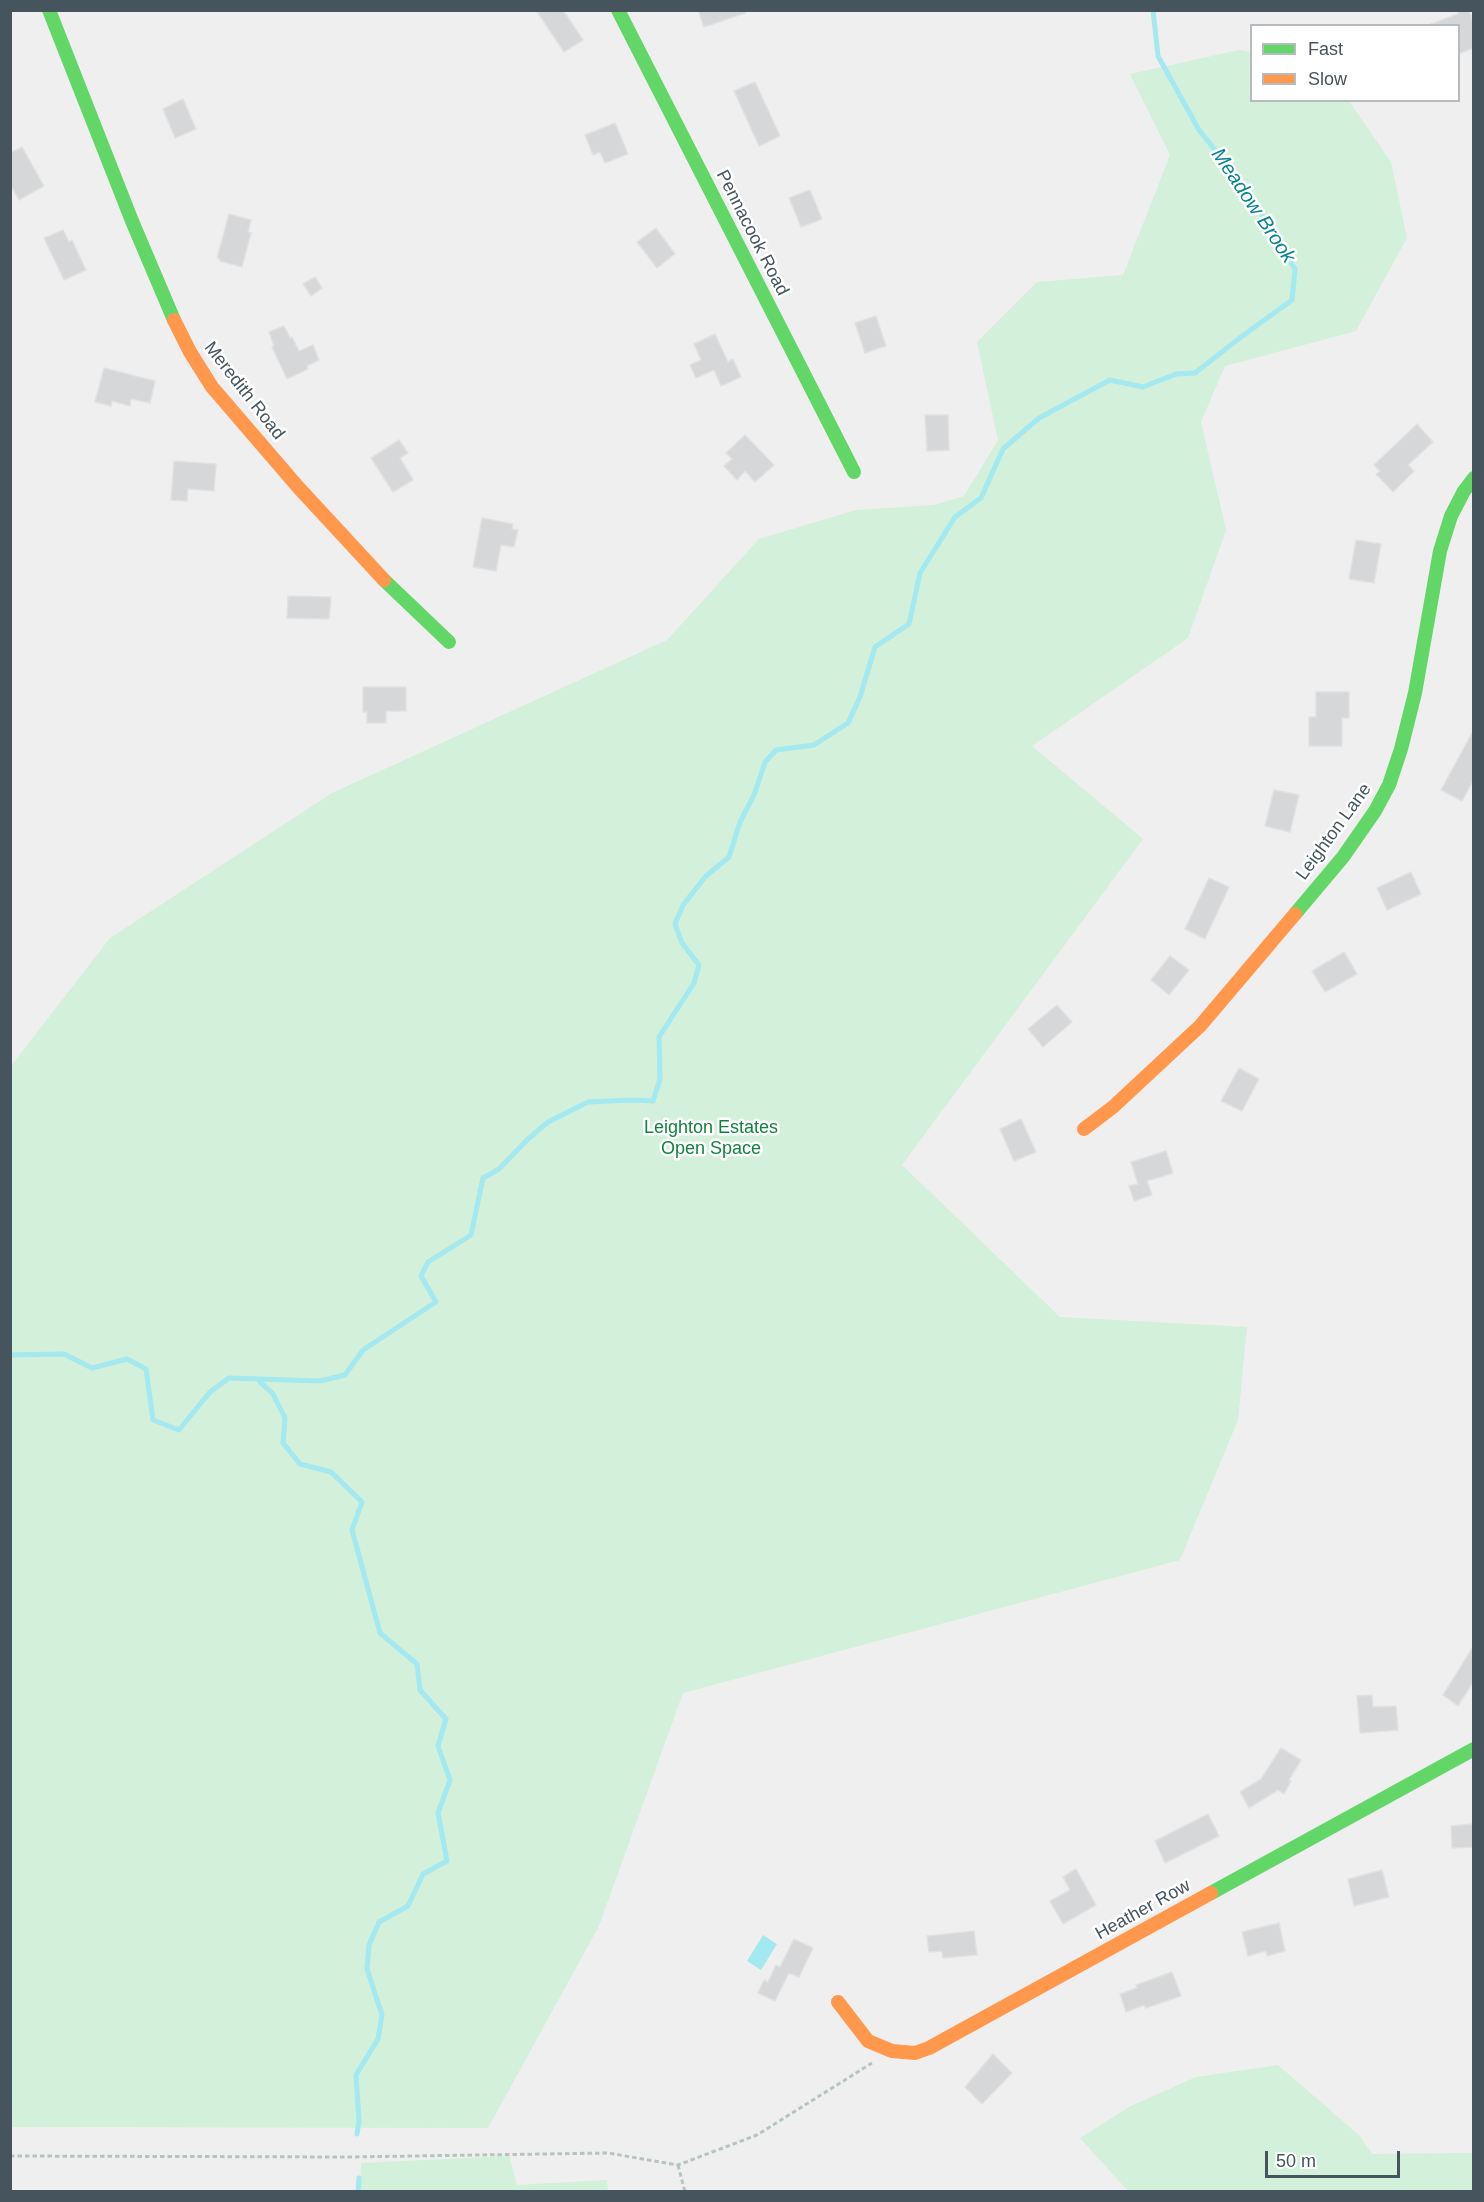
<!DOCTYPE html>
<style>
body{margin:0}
#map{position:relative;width:1484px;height:2202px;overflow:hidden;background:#f0efef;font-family:Helvetica,sans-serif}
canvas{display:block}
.frame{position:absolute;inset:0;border:12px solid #45545d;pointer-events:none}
.legend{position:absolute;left:1250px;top:24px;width:210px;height:78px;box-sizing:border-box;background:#fff;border:2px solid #b5bbbe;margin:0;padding:8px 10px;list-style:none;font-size:18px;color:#45545d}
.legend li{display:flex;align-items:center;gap:12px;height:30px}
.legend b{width:30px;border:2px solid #b5bbbe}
.scale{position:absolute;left:1265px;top:2151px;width:135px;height:27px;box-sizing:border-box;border:3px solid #45545d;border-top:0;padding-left:8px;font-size:18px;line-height:21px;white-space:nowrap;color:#45545d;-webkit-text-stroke:4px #fff;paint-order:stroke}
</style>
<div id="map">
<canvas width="1484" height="2202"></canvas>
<div class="frame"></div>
<ul class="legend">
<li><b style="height:8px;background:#63d668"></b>Fast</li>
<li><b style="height:8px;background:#ff974d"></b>Slow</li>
</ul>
<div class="scale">50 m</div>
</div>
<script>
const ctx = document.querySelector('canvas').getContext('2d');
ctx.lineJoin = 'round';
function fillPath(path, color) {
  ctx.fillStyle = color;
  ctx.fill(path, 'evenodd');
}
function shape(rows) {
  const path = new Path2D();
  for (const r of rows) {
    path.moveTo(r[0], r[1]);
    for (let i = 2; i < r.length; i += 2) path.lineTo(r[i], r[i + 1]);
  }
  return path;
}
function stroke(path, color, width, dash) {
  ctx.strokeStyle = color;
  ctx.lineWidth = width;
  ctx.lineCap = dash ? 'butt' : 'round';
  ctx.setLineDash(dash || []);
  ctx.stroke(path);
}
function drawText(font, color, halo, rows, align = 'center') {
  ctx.font = font + ' Helvetica,sans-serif';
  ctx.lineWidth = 5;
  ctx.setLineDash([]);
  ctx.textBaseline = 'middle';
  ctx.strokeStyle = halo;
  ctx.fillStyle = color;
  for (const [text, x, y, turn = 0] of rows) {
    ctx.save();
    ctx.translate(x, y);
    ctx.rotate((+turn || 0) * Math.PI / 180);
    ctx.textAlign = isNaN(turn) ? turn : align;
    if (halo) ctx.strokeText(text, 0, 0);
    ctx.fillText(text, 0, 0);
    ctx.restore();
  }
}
fillPath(shape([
 [1239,50,1251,52,1252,100,1349,101,1391,162,1407,238,1356,331,1225,366,1201,422,1226,530,1188,638,1032,746,1143,839,902,1165,1060,1317,1247,1327,1238,1420,1180,1560,683,1693,599,1926,488,2128,11,2127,11,1066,110,938,332,793,667,640,759,539,856,510,934,505,964,496,998,440,977,342,1037,282,1123,275,1170,155,1130,74],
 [1278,2065,1360,2136,1372,2154,1473,2153,1473,2191,1128,2191,1080,2138,1129,2107,1196,2077],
 [509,2156,517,2185,607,2180,608,2191,356,2191,360,2187,361,2163]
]), '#d2f0da');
fillPath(shape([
 [763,1935,777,1944,761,1970,747,1961]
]), '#a4e8f0');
stroke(shape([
 [10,1355,64,1354,92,1368,127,1359,146,1369,153,1420,179,1430,210,1392,229,1378,320,1381,345,1375,363,1350,436,1302,421,1276,428,1262,471,1235,483,1178,499,1169,527,1140,548,1122,588,1102,631,1100,653,1101,660,1079,659,1037,694,983,699,965,682,943,675,924,683,905,706,876,729,857,740,822,754,795,765,762,776,750,814,745,848,723,860,697,875,647,909,624,920,573,955,517,981,498,1003,449,1039,418,1110,380,1143,387,1176,374,1195,373,1241,337,1292,300,1295,269,1244,186,1199,130,1158,56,1153,10],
 [259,1381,273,1394,285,1418,283,1443,300,1464,331,1472,362,1502,352,1530,380,1633,417,1664,420,1690,446,1719,438,1746,450,1780,438,1813,447,1861,423,1874,408,1906,379,1922,369,1945,367,1969,382,2015,378,2039,356,2075,359,2121,357,2134],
 [358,2192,359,2178]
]), '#a4e8f0', 5);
const building = shape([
 [536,10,563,10,583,40,564,52,536,10],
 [698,10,745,10,745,13,704,27,698,10],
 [1458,10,1469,10,1473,22,1473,48,1458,54,1458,26,1431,24,1458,14,1458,10],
 [755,82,780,136,759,146,734,91,755,82],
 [183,99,196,129,175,138,163,109,183,99],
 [615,123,628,154,605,163,600,152,593,155,585,135,615,123],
 [22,147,44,186,19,200,10,184,10,153,22,147],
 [810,190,822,219,801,227,789,198,810,190],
 [229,214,251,220,248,232,251,233,242,267,220,261,220,259,217,258,229,214],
 [656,228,675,254,657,268,637,242,656,228],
 [63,230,69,242,72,240,86,270,64,280,44,238,63,230],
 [315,277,322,288,311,296,303,284,315,277],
 [876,316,886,346,865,353,855,323,876,316],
 [284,326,290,338,292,337,299,351,313,345,319,360,307,366,308,369,287,379,272,347,274,346,269,332,284,326],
 [715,334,728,362,733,359,741,377,721,386,714,370,696,378,690,365,701,360,694,344,715,334],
 [104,368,155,381,150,403,131,399,130,406,112,401,111,406,95,402,104,368],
 [925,415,948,415,949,450,927,451,925,415],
 [1417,424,1433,442,1408,465,1414,471,1393,492,1376,474,1380,471,1374,465,1417,424],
 [745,435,774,465,755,482,745,471,737,480,724,466,732,459,726,453,745,435],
 [399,440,408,453,400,458,413,480,393,492,371,458,399,440],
 [174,461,216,464,214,491,188,489,187,501,171,500,174,461],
 [482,518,513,524,512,529,518,530,514,547,501,545,496,571,473,567,482,518],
 [1356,540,1381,544,1374,583,1349,579,1356,540],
 [288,596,331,597,329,619,287,618,288,596],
 [363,687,406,687,406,711,386,711,386,723,367,723,367,712,363,712,363,687],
 [1316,692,1349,692,1349,718,1342,718,1342,746,1309,746,1309,717,1316,717,1316,692],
 [1473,731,1473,781,1462,801,1441,790,1473,731],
 [1274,790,1299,795,1290,832,1265,826,1274,790],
 [1411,872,1421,894,1387,910,1377,888,1411,872],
 [1209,878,1229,887,1205,939,1185,929,1209,878],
 [1344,952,1357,974,1325,992,1312,971,1344,952],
 [1170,956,1189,970,1169,995,1151,980,1170,956],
 [1057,1005,1072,1022,1043,1047,1028,1029,1057,1005],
 [1239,1068,1259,1079,1242,1111,1221,1101,1239,1068],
 [1021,1119,1036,1152,1014,1161,1000,1129,1021,1119],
 [1166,1151,1173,1173,1147,1181,1152,1195,1134,1201,1129,1186,1138,1184,1131,1162,1166,1151],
 [1473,1647,1473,1682,1458,1706,1443,1695,1473,1647],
 [1372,1695,1373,1707,1396,1706,1398,1730,1360,1733,1357,1696,1372,1695],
 [1281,1748,1301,1760,1289,1780,1291,1781,1284,1794,1278,1790,1249,1808,1240,1792,1261,1779,1281,1748],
 [1208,1814,1219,1836,1165,1863,1155,1841,1208,1814],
 [1473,1824,1473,1847,1452,1848,1451,1826,1473,1824],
 [1076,1869,1096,1905,1063,1924,1050,1901,1070,1890,1063,1877,1076,1869],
 [1382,1870,1389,1897,1354,1906,1348,1879,1382,1870],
 [1279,1923,1285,1951,1267,1956,1266,1951,1248,1956,1242,1932,1279,1923],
 [974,1931,977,1955,943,1958,942,1951,929,1952,927,1936,974,1931],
 [794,1939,813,1948,799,1977,789,1973,775,2001,758,1993,764,1980,768,1982,776,1965,780,1967,794,1939],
 [1172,1972,1181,1996,1146,2008,1144,2005,1126,2012,1120,1994,1137,1988,1136,1985,1172,1972],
 [993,2054,1012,2073,982,2104,965,2087,993,2054]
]);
fillPath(building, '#d6d7d8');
stroke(building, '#e1e1e2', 1.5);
stroke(shape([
 [10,2156,348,2157,608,2153,678,2165,757,2135,872,2063],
 [678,2165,685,2192]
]), '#b6c4be', 3, [4.5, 3]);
stroke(shape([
 [49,10,132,221,174,320],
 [618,10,854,472],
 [384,580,449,642],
 [1295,914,1343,857,1375,811,1389,785,1401,749,1415,693,1440,551,1451,516,1464,491,1474,478],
 [1211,1893,1474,1749]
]), '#63d668', 14);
stroke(shape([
 [174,320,190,352,212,387,298,487,384,580],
 [1084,1129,1113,1107,1200,1026,1295,914],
 [838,2002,868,2041,892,2051,915,2053,929,2048,1211,1893]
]), '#ff974d', 14);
drawText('18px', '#45545d', '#fff', [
 ["Pennacook Road",752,233,63],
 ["Meredith Road",244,391,52],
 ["Leighton Lane",1334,832,-54],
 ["Heather Row",1143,1910,-29]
]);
drawText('18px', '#11833e', '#fff', [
 ["Leighton Estates",711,1128],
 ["Open Space",711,1149]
]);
drawText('italic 20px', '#078291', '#fff', [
 ["Meadow Brook",1253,206,56]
]);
</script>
